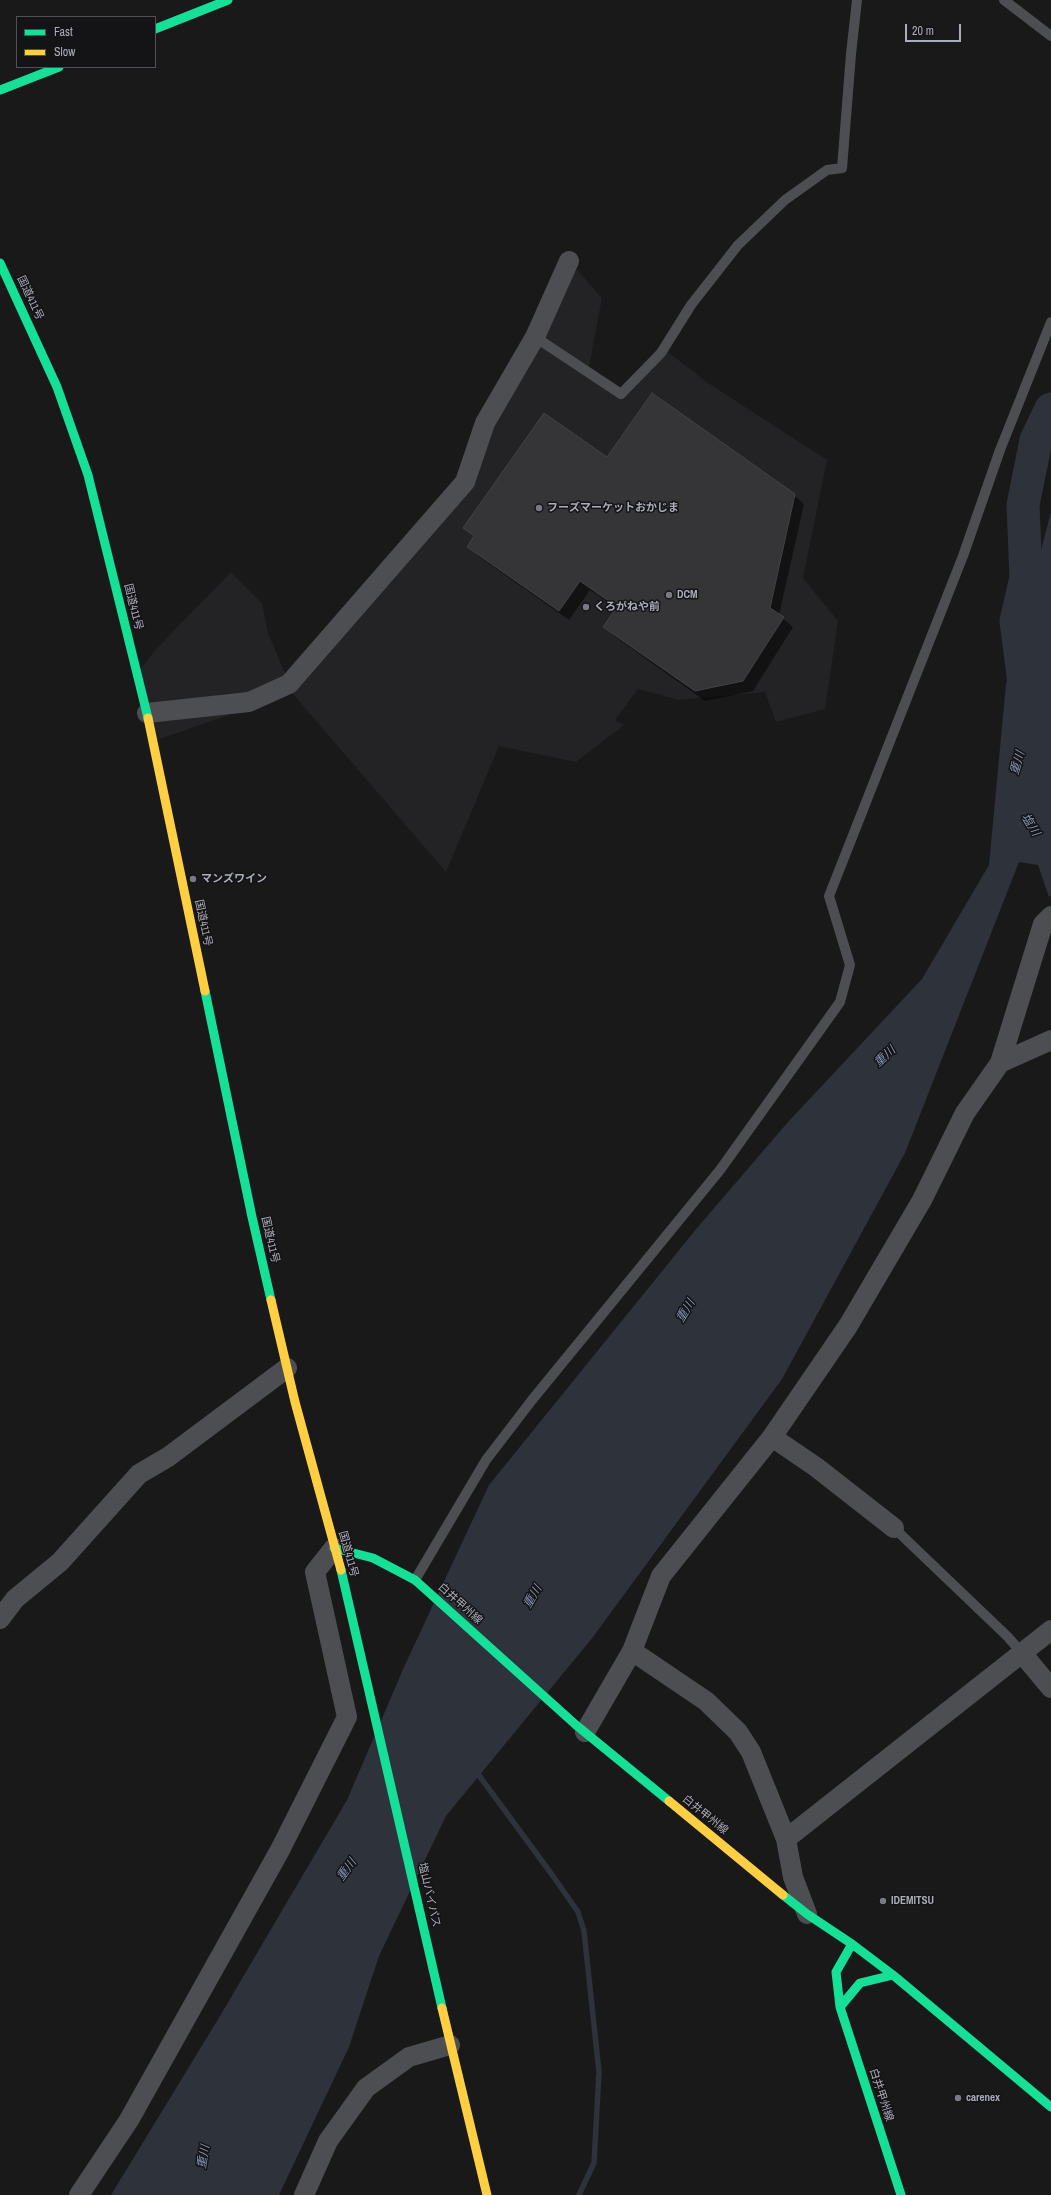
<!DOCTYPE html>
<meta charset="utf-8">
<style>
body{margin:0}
#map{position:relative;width:1051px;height:2195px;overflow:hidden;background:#191919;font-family:"Archivo Narrow",sans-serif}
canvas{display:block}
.legend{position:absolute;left:16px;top:16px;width:140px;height:52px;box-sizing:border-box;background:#141315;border:1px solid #505157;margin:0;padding:5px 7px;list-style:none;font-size:12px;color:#abadba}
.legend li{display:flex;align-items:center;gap:8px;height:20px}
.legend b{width:20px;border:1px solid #505157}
.scale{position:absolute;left:905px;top:24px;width:56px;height:18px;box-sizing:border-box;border:2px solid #abadba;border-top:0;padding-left:5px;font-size:12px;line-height:14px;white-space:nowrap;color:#abadba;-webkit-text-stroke:3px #141315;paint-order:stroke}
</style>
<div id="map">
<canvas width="1051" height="2195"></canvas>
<ul class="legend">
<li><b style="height:5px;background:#16e098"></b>Fast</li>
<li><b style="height:5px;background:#ffcf43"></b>Slow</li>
</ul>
<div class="scale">20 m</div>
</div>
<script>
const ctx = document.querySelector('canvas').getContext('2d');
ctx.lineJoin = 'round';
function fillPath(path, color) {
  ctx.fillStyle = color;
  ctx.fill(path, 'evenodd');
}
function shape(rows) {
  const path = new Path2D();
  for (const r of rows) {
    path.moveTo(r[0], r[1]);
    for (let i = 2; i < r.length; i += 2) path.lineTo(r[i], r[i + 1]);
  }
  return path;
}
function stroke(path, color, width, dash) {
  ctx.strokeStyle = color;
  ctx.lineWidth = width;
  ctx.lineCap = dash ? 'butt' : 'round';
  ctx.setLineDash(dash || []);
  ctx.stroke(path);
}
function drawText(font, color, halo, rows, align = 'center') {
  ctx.font = font + ' "Archivo Narrow","Noto Sans JP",sans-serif';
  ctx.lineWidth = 3;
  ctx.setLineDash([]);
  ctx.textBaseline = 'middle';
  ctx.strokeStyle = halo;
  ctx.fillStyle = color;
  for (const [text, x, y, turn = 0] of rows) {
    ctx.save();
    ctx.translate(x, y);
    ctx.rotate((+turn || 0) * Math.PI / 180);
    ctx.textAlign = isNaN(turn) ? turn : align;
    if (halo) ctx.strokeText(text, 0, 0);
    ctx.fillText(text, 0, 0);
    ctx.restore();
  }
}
fillPath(shape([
 [569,261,602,298,588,372,621,394,668,352,708,383,827,460,803,578,838,621,825,709,776,722,765,692,679,700,638,689,615,720,624,725,576,762,499,746,446,872,292,693,154,741,137,674,155,650,231,572,262,603,268,633,289,683,465,482]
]), '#232325');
fillPath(shape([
 [1051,512,1051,896,1049,897,1038,865,1019,862,905,1153,782,1379,593,1637,446,1816,379,1956,349,2047,279,2195,111,2195,220,2016,347,1800,404,1667,489,1485,697,1228,788,1122,922,979,989,865,1006,684]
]), '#2d323b');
fillPath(shape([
 [607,459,794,495,804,504,779,615,793,627,753,691,705,701,614,636,604,627,617,609,590,590,569,620,478,556,468,547,474,537,464,528]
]), '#0007');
stroke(shape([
 [475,1770,553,1876,578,1912,584,1931,599,2072,594,2163,579,2195]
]), '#2d323b', 5.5);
stroke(shape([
 [1024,683,1016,621,1026,578,1023,505,1036,440,1051,409]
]), '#2d323b', 33);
const building = shape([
 [652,393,795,494,770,608,784,617,743,681,695,691,603,627,617,607,580,581,559,611,467,547,474,536,463,528,544,413,607,457,652,393]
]);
fillPath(building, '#353537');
stroke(building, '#424245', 1);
stroke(shape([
 [1004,0,1051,36],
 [535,337,621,394,661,353,691,305,738,245,785,200,827,170,842,168,851,54,857,0],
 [894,1528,1008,1637,1021,1652],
 [415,1580,486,1460,532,1400,720,1170,840,1002,850,965,829,896,963,556,1000,450,1051,322]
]), '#4d4e52', 10);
stroke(shape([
 [147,713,249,702,289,684,465,482,485,423,535,337,569,261],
 [1000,1063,1043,924,1051,916],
 [772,1437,816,1467,894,1528],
 [0,1619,15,1599,60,1562,139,1474,168,1457,287,1368],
 [1021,1652,1051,1688],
 [585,1732,632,1651],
 [786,1839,1051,1630],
 [807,1914,793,1877,786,1839,751,1752,738,1732,706,1701,632,1651,661,1576,772,1437,848,1326,922,1200,965,1113,1000,1063,1051,1040],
 [79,2195,129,2120,280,1850,347,1717,315,1572,334,1548],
 [304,2195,328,2141,366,2088,409,2057,450,2045]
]), '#4d4e52', 20);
stroke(shape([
 [155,29,228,0],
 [0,90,59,67],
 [0,263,57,387,88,475,148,718],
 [205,991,252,1217,271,1300],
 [334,1548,373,1558,415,1580,576,1725,669,1801],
 [341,1570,442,2008],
 [783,1895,807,1914,852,1944,836,1972,840,2007,901,2195],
 [852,1944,893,1975,1051,2107],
 [840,2007,860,1983,893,1975]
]), '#16e098', 9);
stroke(shape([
 [148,718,205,991],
 [271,1300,295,1402,341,1570],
 [669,1801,783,1895],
 [442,2008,487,2195]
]), '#ffcf43', 9);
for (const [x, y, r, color] of [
 [539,508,4,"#787982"],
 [669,595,4,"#787982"],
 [586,607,4,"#787982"],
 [193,879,4,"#787982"],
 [883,1901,4,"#787982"],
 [958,2098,4,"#787982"]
]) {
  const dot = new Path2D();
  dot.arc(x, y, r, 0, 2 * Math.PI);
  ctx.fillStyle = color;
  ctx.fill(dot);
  stroke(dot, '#141315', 1.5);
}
drawText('11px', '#abadba', '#141315', [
 ["国道411号",30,298,65],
 ["国道411号",133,607,76],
 ["国道411号",203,923,78],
 ["国道411号",270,1240,77],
 ["国道411号",348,1554,75],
 ["白井甲州線",460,1604,42],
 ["白井甲州線",705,1815,39],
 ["塩山バイパス",429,1895,77],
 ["白井甲州線",881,2095,72]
]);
drawText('bold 11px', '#abadba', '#141315', [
 ["フーズマーケットおかじま",547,508],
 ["DCM",677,595],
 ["くろがねや前",594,607],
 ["マンズワイン",201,879],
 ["IDEMITSU",891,1901],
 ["carenex",966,2098]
], 'left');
drawText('italic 12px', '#8494b3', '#141315', [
 ["重川",1018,763,-74],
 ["塩川",1030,825,58],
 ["重川",885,1057,-43],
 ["重川",686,1311,-59],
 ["重川",533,1597,-60],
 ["重川",347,1870,-54],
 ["重川",204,2157,-81]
]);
</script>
